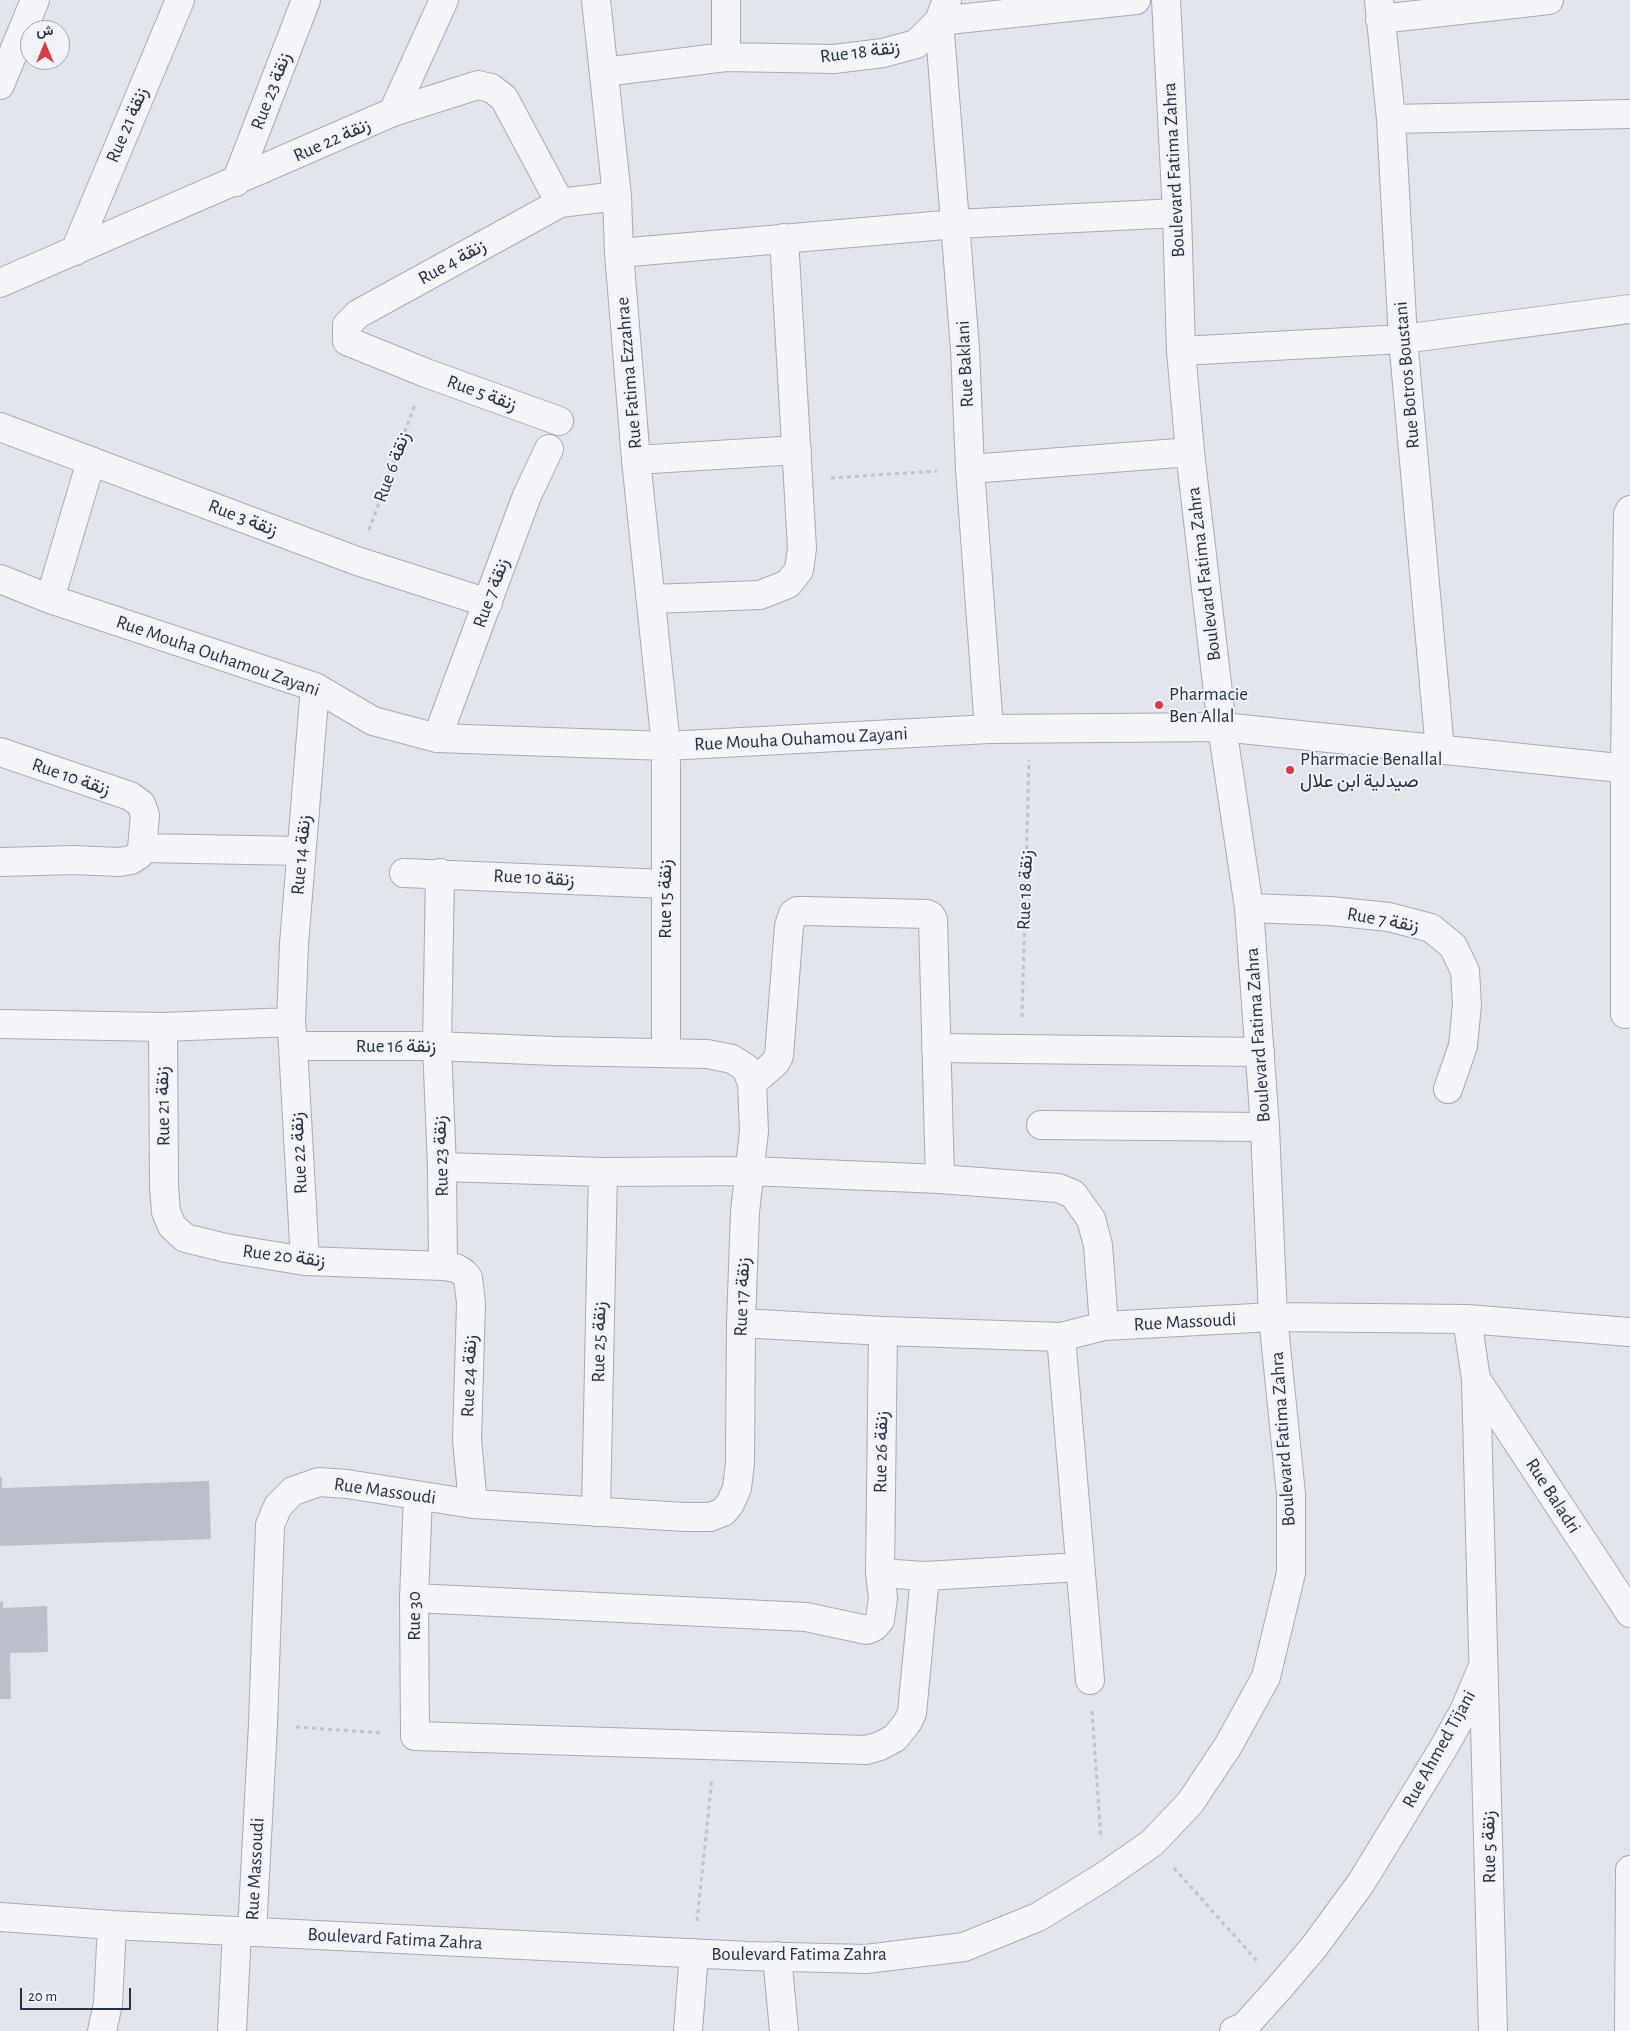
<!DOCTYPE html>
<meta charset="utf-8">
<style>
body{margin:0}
#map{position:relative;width:1630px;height:2031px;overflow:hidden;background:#e1e4eb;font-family:"Alegreya Sans",Vazirmatn,sans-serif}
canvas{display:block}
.north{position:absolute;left:20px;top:20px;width:50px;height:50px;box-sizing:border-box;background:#f1f3f8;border:1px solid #a1a5b0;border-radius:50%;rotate:0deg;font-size:14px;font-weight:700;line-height:20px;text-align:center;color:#283044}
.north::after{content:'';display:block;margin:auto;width:18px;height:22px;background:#da3c46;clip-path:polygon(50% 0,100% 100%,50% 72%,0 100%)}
.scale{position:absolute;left:20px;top:1988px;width:111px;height:22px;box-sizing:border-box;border:2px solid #283044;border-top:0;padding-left:6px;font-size:15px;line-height:18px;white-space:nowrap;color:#283044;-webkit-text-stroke:4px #f1f3f8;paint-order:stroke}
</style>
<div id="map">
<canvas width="1630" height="2031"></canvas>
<div class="north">ش</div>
<div class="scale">20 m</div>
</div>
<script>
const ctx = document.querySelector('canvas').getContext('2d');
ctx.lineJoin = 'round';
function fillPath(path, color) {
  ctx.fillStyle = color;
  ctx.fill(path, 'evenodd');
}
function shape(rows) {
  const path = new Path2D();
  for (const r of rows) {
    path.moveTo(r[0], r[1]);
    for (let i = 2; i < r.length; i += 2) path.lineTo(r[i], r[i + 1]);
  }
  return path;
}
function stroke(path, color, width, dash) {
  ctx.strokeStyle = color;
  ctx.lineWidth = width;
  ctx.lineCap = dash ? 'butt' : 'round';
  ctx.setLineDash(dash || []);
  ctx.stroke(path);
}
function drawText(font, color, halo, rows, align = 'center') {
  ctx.font = font + ' "Alegreya Sans",Vazirmatn,sans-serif';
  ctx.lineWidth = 4;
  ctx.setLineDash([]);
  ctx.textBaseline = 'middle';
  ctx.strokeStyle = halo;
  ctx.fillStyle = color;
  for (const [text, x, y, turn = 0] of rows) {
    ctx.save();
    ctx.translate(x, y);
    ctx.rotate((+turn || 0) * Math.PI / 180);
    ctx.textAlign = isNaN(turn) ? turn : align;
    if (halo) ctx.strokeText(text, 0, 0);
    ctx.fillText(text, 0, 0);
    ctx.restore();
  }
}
fillPath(shape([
 [0,1477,2,1477,2,1488,209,1481,211,1539,0,1546],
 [3,1601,3,1608,47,1606,48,1652,10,1653,11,1699,0,1699,0,1602]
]), '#bbbfcb');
const minor = shape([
 [596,0,617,196,619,253,636,460,666,746,666,1052],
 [726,0,726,57],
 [947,0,939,21,965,349,970,469,989,729],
 [1379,0,1391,119,1403,339,1440,750],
 [1380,19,1549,0],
 [604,72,726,57,834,59,883,53,916,44,939,21,1136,0],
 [0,85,35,0],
 [393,112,444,0],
 [1391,119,1630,114],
 [236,182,306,0],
 [75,251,180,0],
 [619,253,956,224,1177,213],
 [0,283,393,112,478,85,491,88,504,98,560,203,617,196],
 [1181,351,1403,339,1630,309],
 [559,421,426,373,347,341,347,325,358,314,560,203],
 [0,427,357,561,488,603],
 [636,460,797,450],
 [970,469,1190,452],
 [0,579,50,599,315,687,373,721,437,738,666,746,989,729,1222,727,1630,769],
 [50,599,91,461],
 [651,599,760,595,788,584,799,570,802,548,784,238],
 [437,738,526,498,549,449],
 [0,752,130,796,141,804,145,815,142,848,139,855,131,860,119,862,74,860,0,862],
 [142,848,301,851],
 [404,873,665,884],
 [440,873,437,1046,442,1167,443,1266],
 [1249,908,1330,911,1389,917,1431,928,1453,946,1465,971,1467,1004,1463,1046,1448,1089],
 [1625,1014,1625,768,1628,514,1630,510],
 [291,1022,294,944,315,687],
 [0,1024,163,1027,291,1022,293,1046,437,1046,554,1051,707,1054,732,1059,746,1068,752,1083,754,1131,745,1212,741,1323,740,1463,737,1488,730,1504,723,1512,710,1517,685,1517,473,1504,347,1484,319,1482,293,1491,278,1506,270,1525,263,1724,252,1932],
 [163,1027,164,1186,166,1212,172,1226,185,1238,226,1248,305,1261,443,1266,456,1268,464,1273,468,1278,471,1303,467,1440,473,1504],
 [293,1046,305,1261],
 [936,1048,1260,1052],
 [752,1083,775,1063,779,1056,789,926,793,914,797,911,804,911,927,914,931,916,933,920,940,1179],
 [1041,1125,1265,1127],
 [442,1167,603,1172,750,1171,940,1179,1058,1188,1073,1194,1091,1219,1098,1245,1104,1326],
 [1467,1319,1476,1379,1493,2031],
 [741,1323,883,1331,1061,1337,1104,1326,1273,1317,1467,1319,1630,1332],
 [1061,1337,1090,1680],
 [1476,1379,1630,1613],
 [418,1496,414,1598,415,1736,866,1750,880,1746,895,1738,907,1723,912,1713,925,1576],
 [596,1512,603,1172],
 [880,1573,883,1331],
 [414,1598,806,1617,867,1630,874,1627,880,1620,883,1598,880,1573,925,1576,1080,1567],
 [0,1917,112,1925,748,1956,866,1959,964,1947,1038,1917,1103,1877,1152,1843,1190,1803,1228,1746,1266,1677,1291,1573,1291,1494,1273,1317,1265,1127,1249,908,1222,727,1190,452,1181,351,1177,213,1166,0],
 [777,1956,784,2031],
 [102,2031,108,2004,112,1925],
 [232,2031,237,1931],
 [688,2031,694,1953],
 [1234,2031,1244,2027,1280,1987,1314,1947,1361,1883,1444,1747,1465,1709,1480,1673],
 [1629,2031,1630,1870]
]);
stroke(minor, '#a6aab6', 30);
stroke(shape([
 [831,478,937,471],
 [369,530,415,404],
 [1022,1017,1029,760],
 [1092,1711,1101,1839],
 [296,1727,382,1733],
 [1174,1868,1258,1962],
 [697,1921,712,1778]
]), '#bfc2ca', 3, [4, 4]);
stroke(minor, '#f4f5f9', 28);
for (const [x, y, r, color] of [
 [1159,705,5,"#da3c46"],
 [1290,770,5,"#da3c46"]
]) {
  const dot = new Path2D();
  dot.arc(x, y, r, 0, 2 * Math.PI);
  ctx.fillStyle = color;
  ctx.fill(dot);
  stroke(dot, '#f1f3f8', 2);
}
drawText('19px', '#283044', '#f1f3f8', [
 ["Rue 18 زنقة",860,52,-7],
 ["Rue 23 زنقة",271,91,-69],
 ["Rue 21 زنقة",127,125,-67],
 ["Rue 22 زنقة",332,140,-24],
 ["Boulevard Fatima Zahra",1174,170,-93],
 ["Rue 4 زنقة",452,262,-29],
 ["Rue Baklani",965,364,-93],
 ["Rue Fatima Ezzahrae",629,373,-95],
 ["Rue Botros Boustani",1407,375,-95],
 ["Rue 5 زنقة",482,393,20],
 ["Rue 6 زنقة",392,467,-70],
 ["Rue 3 زنقة",243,518,21],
 ["Boulevard Fatima Zahra",1204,574,-97],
 ["Rue 7 زنقة",491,593,-70],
 ["Rue Mouha Ouhamou Zayani",218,656,19],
 ["Rue Mouha Ouhamou Zayani",801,739,-3],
 ["Rue 10 زنقة",71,777,19],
 ["Rue 14 زنقة",301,855,-85],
 ["Rue 10 زنقة",534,878,3],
 ["Rue 18 زنقة",1025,890,-88],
 ["Rue 15 زنقة",665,899,-90],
 ["Rue 7 زنقة",1383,920,10],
 ["Boulevard Fatima Zahra",1258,1035,-94],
 ["Rue 16 زنقة",396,1046],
 ["Rue 21 زنقة",163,1106,-91],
 ["Rue 22 زنقة",299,1153,-93],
 ["Rue 23 زنقة",441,1156,-92],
 ["Rue 20 زنقة",284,1256,7],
 ["Rue 17 زنقة",742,1297,-88],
 ["Rue Massoudi",1185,1322,-3],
 ["Rue 25 زنقة",599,1342,-89],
 ["Rue 24 زنقة",469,1376,-88],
 ["Boulevard Fatima Zahra",1283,1439,-94],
 ["Rue 26 زنقة",881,1452,-89],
 ["Rue Massoudi",385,1491,8],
 ["Rue Baladri",1553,1496,57],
 ["Rue 30",414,1616,-90],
 ["Rue Ahmed Tijani",1439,1749,-61],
 ["Rue 5 زنقة",1489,1847,-91],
 ["Rue Massoudi",255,1869,-87],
 ["Boulevard Fatima Zahra",395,1939,3],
 ["Boulevard Fatima Zahra",799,1954]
]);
drawText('19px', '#283044', '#f1f3f8', [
 ["Pharmacie",1169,694],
 ["Ben Allal",1169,716],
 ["Pharmacie Benallal",1300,759],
 ["صيدلية ابن علال",1300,781]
], 'left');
</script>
